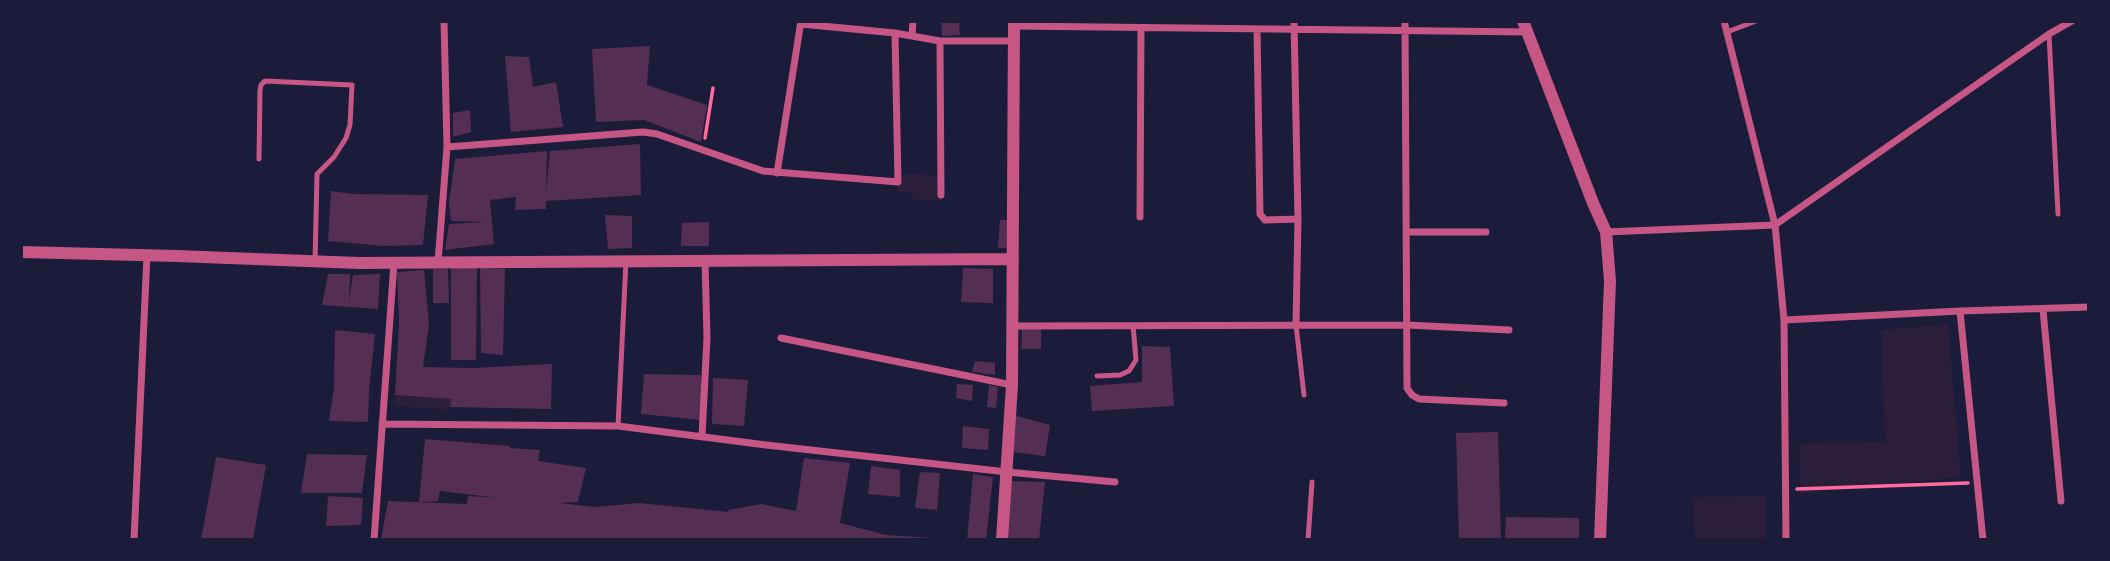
<!DOCTYPE html>
<style>
body{margin:0}
#map{position:relative;width:2110px;height:561px;overflow:hidden;background:#1b1b3a;font-family:Quicksand,sans-serif}
canvas{display:block}
.frame{position:absolute;inset:0;border:23px solid #1b1b3a;pointer-events:none}
</style>
<div id="map">
<canvas width="2110" height="561"></canvas>
<div class="frame"></div>
</div>
<script>
const ctx = document.querySelector('canvas').getContext('2d');
ctx.lineJoin = 'round';
function fillPath(path, color) {
  ctx.fillStyle = color;
  ctx.fill(path, 'evenodd');
}
function shape(rows) {
  const path = new Path2D();
  for (const r of rows) {
    path.moveTo(r[0], r[1]);
    for (let i = 2; i < r.length; i += 2) path.lineTo(r[i], r[i + 1]);
  }
  return path;
}
function stroke(path, color, width, dash) {
  ctx.strokeStyle = color;
  ctx.lineWidth = width;
  ctx.lineCap = dash ? 'butt' : 'round';
  ctx.setLineDash(dash || []);
  ctx.stroke(path);
}
fillPath(shape([
 [899,174,941,175,941,201,911,199,911,193,897,192],
 [1948,324,1961,477,1800,494,1799,444,1885,442,1881,330],
 [395,395,451,399,450,410,394,406],
 [1766,496,1766,540,1695,540,1692,497]
]), '#2a1e3b');
fillPath(shape([
 [941,21,959,21,960,35,942,36],
 [650,46,647,85,707,105,701,142,644,120,596,122,592,49],
 [505,56,529,57,533,87,556,82,563,127,511,132],
 [470,110,471,132,453,137,453,113],
 [640,144,641,195,546,201,546,209,515,210,516,197,490,200,494,244,445,250,449,224,485,222,451,221,449,203,455,159,547,151,546,192,550,151],
 [331,191,354,194,428,195,423,245,384,246,328,241],
 [605,215,632,216,632,248,608,249],
 [1000,220,1009,220,1008,248,998,248],
 [709,222,709,246,681,246,682,223],
 [451,267,477,267,476,360,451,360],
 [480,268,505,269,503,355,481,353],
 [963,268,993,269,993,303,961,302],
 [433,269,448,269,449,303,433,303],
 [424,270,429,324,423,367,472,368,552,364,551,409,450,407,451,399,395,395,399,323,397,272],
 [328,274,350,274,349,302,353,275,380,274,378,309,322,305],
 [1022,328,1041,328,1041,349,1021,349],
 [335,330,375,334,369,390,368,422,329,421,334,388],
 [1142,346,1170,347,1174,406,1092,411,1090,386,1142,382],
 [975,361,995,363,995,375,972,372],
 [644,374,701,375,702,420,641,414],
 [713,378,748,380,744,426,712,424],
 [957,384,973,385,972,401,956,398],
 [989,385,998,387,996,408,987,407],
 [1013,415,1050,425,1045,456,1012,452],
 [963,426,989,429,988,450,962,448],
 [1498,432,1501,540,1459,540,1456,433],
 [425,439,510,446,510,448,540,450,538,461,586,468,578,502,559,503,595,507,639,503,729,512,728,510,761,504,796,511,804,458,850,463,840,523,886,535,933,538,933,540,381,540,388,501,467,504,468,496,499,498,440,491,438,501,419,502],
 [307,454,367,455,362,493,301,493],
 [216,457,266,465,253,540,201,540],
 [871,466,900,470,900,497,868,494],
 [920,472,940,473,937,510,915,508],
 [973,474,993,477,986,540,967,540],
 [1011,481,1045,482,1039,540,1007,540],
 [328,496,363,498,361,525,326,526],
 [1506,517,1579,518,1579,540,1505,540]
]), '#542f53');
stroke(shape([
 [705,138,713,88],
 [1797,489,1968,483]
]), '#ff6b9d', 3.5);
stroke(shape([
 [1727,32,1756,21],
 [2049,34,2058,214],
 [259,159,260,90,261,85,265,81,352,85,350,125,346,138,334,157,317,174,315,261],
 [1296,325,1304,395],
 [1097,376,1120,375,1129,371,1136,360,1133,325],
 [618,426,626,261],
 [1308,540,1312,482]
]), '#c65784', 5);
stroke(shape([
 [1294,21,1298,219,1296,325],
 [1405,21,1407,388,1412,395,1419,399,1504,403],
 [1724,21,1775,225,1784,320,1786,540],
 [801,24,895,33,940,41,1014,41],
 [1014,26,1528,32],
 [1257,29,1260,214,1265,220,1298,219],
 [912,36,913,21],
 [940,41,941,195],
 [447,147,643,132,657,134,763,171,898,182,895,33],
 [777,173,801,21],
 [1140,217,1141,28],
 [1407,232,1486,232],
 [1606,232,1775,225,2049,34,2072,21],
 [438,262,447,147,444,21],
 [2043,310,2061,501],
 [1960,311,1983,540],
 [1784,320,1960,311,2089,307],
 [1013,326,1407,325,1509,330],
 [781,338,1012,385],
 [382,424,618,426,766,445,1007,472,1115,482],
 [702,436,707,338,705,261],
 [134,540,147,255],
 [374,540,394,263]
]), '#c65784', 7);
stroke(shape([
 [1523,21,1593,203,1606,232,1610,281,1600,540],
 [21,252,177,256,359,263,1013,259],
 [1002,540,1012,385,1014,21]
]), '#c65784', 12);
</script>
